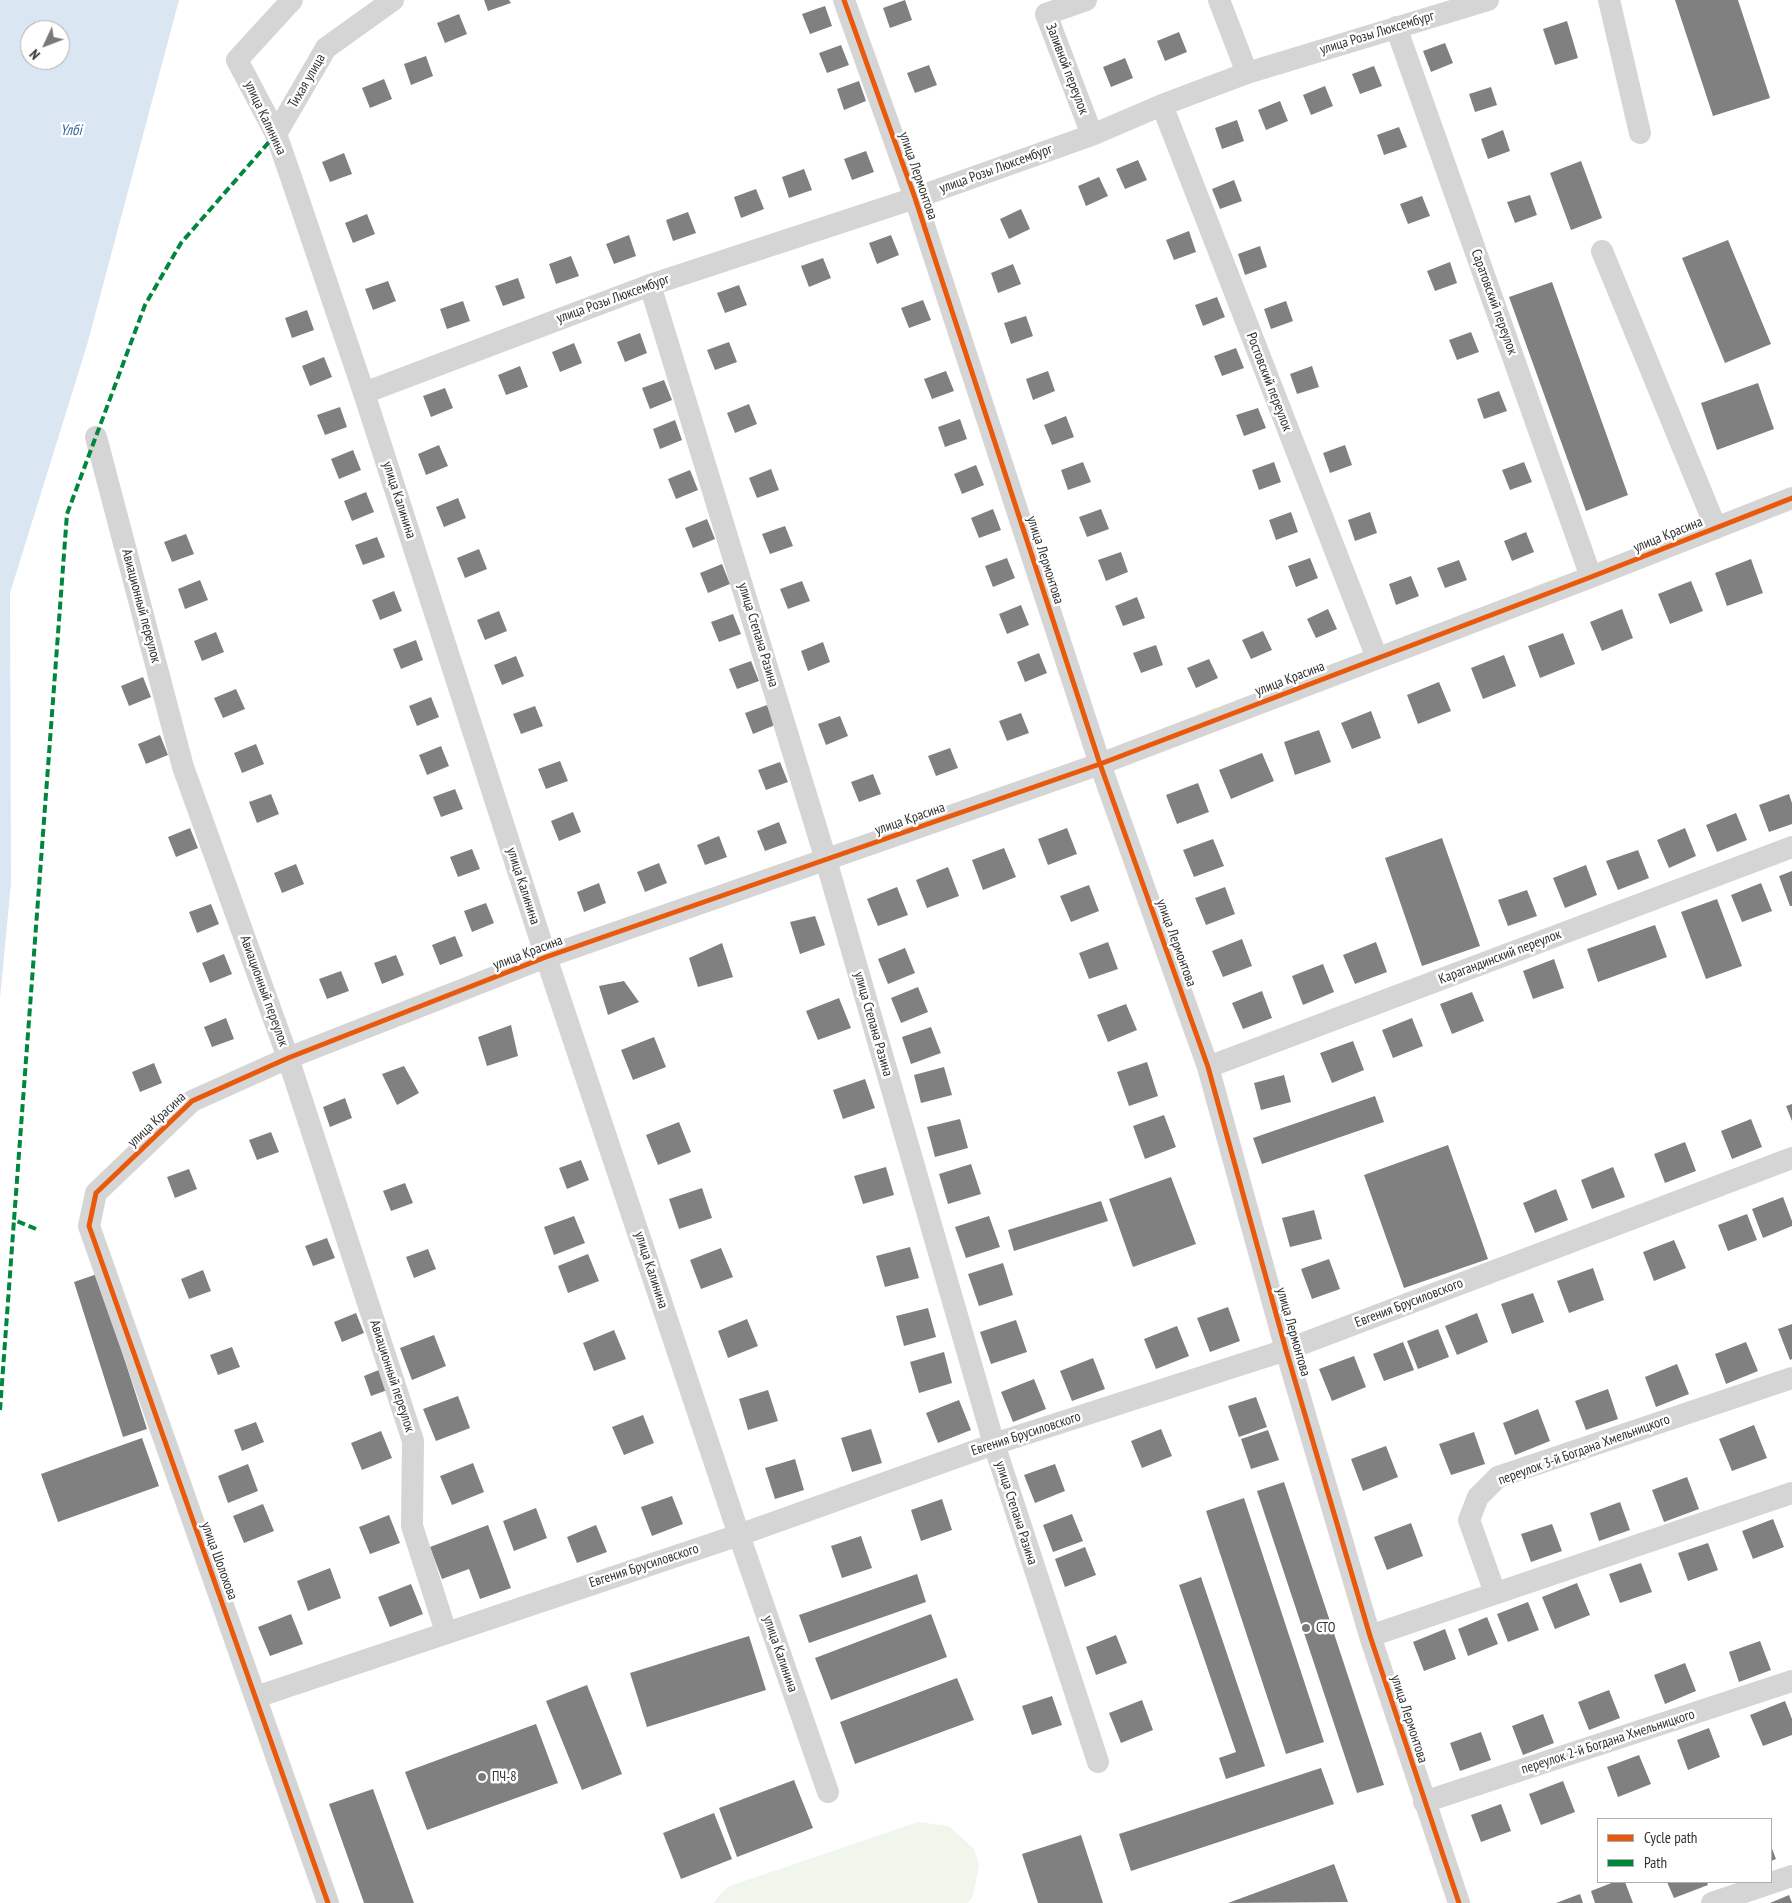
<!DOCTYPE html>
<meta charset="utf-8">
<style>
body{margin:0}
#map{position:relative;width:1792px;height:1903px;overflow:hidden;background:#fff;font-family:"PT Sans Narrow",sans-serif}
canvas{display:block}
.legend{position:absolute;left:1597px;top:1818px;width:175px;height:65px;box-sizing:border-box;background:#fff;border:1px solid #adadad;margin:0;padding:6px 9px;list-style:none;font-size:15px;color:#313131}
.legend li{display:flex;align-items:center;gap:10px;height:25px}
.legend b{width:25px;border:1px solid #adadad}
.north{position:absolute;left:20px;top:20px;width:50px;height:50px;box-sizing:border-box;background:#fff;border:1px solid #adadad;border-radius:50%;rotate:227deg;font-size:14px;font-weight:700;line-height:20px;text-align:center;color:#313131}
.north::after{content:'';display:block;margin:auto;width:18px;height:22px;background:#797979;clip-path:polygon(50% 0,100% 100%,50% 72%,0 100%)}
</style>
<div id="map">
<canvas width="1792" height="1903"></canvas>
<ul class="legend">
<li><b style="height:6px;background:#e8590c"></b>Cycle path</li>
<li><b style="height:6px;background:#00873e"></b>Path</li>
</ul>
<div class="north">N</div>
</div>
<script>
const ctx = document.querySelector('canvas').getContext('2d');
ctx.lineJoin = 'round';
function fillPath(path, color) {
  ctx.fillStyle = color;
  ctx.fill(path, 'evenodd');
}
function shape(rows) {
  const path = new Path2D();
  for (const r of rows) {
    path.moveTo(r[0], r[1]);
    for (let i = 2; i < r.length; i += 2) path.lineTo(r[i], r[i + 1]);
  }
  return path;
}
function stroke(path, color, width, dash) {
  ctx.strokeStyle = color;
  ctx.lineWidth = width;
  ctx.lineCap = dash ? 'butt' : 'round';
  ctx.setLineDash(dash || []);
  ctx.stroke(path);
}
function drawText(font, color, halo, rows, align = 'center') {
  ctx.font = font + ' "PT Sans Narrow",sans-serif';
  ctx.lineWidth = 5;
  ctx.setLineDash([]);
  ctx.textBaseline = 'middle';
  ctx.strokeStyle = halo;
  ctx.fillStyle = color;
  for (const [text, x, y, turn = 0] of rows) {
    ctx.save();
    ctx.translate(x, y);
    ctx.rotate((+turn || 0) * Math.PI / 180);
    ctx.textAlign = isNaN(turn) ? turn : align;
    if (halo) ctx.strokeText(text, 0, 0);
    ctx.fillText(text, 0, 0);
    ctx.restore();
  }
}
fillPath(shape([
 [918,1822,949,1826,974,1849,979,1865,973,1896,968,1903,713,1903,727,1887]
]), '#f1f6ed');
fillPath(shape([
 [0,0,179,0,87,345,10,593,11,883,0,998],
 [30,30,60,30,60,60,30,60]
]), '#dbe6f3');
fillPath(shape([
 [484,0,509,0,511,3,488,11],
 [905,0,912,20,890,28,883,8],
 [1675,0,1738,0,1770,98,1713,116],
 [825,6,832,26,810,34,802,14],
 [459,14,467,34,445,43,437,23],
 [1567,21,1578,58,1555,65,1543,29],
 [1179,32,1187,52,1165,61,1157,41],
 [1445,43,1453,63,1431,72,1423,51],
 [841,45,849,65,827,73,819,53],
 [426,56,433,76,411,85,404,64],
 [1125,58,1133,78,1111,87,1103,67],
 [929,65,937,85,915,93,907,73],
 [1374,66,1382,86,1360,94,1352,74],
 [384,79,392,99,370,108,362,88],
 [859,81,866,101,844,110,837,89],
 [1325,86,1333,106,1311,115,1303,95],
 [1491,87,1497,105,1475,112,1469,94],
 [1280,101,1288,121,1266,130,1258,110],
 [1237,120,1244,141,1222,149,1215,128],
 [1399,127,1407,147,1384,155,1377,135],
 [1503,130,1510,151,1488,159,1481,139],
 [866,151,874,172,852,180,844,159],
 [344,153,352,174,330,182,322,162],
 [1138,160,1147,180,1125,189,1116,169],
 [1581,161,1602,218,1571,230,1550,173],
 [804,169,812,190,789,198,782,177],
 [1099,177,1108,196,1086,206,1078,186],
 [1234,180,1242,201,1220,209,1212,189],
 [756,189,764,209,741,218,734,197],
 [1530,195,1537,215,1515,223,1507,202],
 [1422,196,1430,216,1408,224,1400,204],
 [1021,209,1030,229,1009,239,1000,219],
 [688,212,696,233,673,241,666,220],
 [367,214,375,234,353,243,345,223],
 [1189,231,1196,252,1174,260,1166,240],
 [629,235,636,256,614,264,606,244],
 [891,235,899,255,877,264,869,243],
 [1728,240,1771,344,1725,363,1682,258],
 [1260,246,1267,267,1245,275,1238,254],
 [571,256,579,276,556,284,549,264],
 [823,258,831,278,809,287,801,266],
 [1450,262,1457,283,1435,291,1427,271],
 [1013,264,1021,284,998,293,991,273],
 [518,278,525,298,503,306,495,286],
 [388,281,396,301,373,310,365,289],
 [1552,282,1628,495,1586,511,1509,297],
 [739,285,747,305,725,313,717,293],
 [1217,297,1225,317,1203,326,1195,305],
 [923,300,931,320,909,328,901,308],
 [463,301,470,321,447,329,440,309],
 [1286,301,1293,321,1271,329,1264,309],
 [307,310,314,330,292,338,285,318],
 [1026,316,1033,336,1011,344,1004,323],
 [1471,332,1479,352,1457,360,1449,340],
 [640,333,647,353,625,362,617,342],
 [729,342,737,362,715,370,707,350],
 [574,343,582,363,560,372,552,352],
 [1236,348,1244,368,1222,376,1214,356],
 [324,357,332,377,310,386,302,366],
 [520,366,528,387,506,395,498,375],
 [1312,366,1319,387,1297,394,1290,374],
 [946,371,954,391,932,399,924,379],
 [1048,371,1055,391,1033,400,1026,379],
 [664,380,672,400,650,409,642,388],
 [1758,383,1774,429,1717,450,1701,403],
 [445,388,453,408,431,417,423,396],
 [1499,391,1507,411,1484,419,1477,399],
 [749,404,757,424,735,433,727,413],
 [340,407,347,427,325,435,317,415],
 [1258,408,1266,428,1244,436,1236,415],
 [1066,416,1074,437,1052,445,1044,425],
 [960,419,967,439,945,447,938,427],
 [675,420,682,440,660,449,653,429],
 [439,445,448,466,426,475,418,454],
 [1345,445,1352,465,1330,473,1323,453],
 [353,450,361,470,339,479,331,459],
 [1083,462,1091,482,1068,490,1061,470],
 [1274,462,1281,482,1259,490,1252,470],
 [1524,462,1532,482,1510,490,1502,470],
 [976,465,984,485,962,494,954,474],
 [771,469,779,490,757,498,749,478],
 [690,470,698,490,676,499,668,479],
 [366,492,374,512,352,521,344,501],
 [458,498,466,518,444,527,436,507],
 [993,509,1001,530,979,538,971,518],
 [1101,509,1109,529,1087,537,1079,517],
 [1291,512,1298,532,1276,540,1269,520],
 [1370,512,1377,533,1355,541,1348,520],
 [707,519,715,539,693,548,685,528],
 [785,526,793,546,770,554,762,534],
 [1526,532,1534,552,1512,561,1504,541],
 [186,534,194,554,172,562,164,542],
 [377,537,385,557,363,565,355,545],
 [479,549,487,569,465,578,457,558],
 [1121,552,1128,572,1106,581,1098,560],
 [1007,558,1015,578,993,587,985,566],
 [1310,558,1318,578,1296,587,1288,566],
 [1751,559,1763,593,1727,606,1715,573],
 [1459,560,1467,580,1445,588,1437,568],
 [722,564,730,584,708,593,700,573],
 [1411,576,1419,596,1396,605,1389,584],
 [200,580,208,600,185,609,178,589],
 [802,581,810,601,788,609,780,589],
 [1691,581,1703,611,1670,624,1658,594],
 [394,591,402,611,380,620,372,600],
 [1137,597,1145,618,1123,626,1115,606],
 [1021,605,1029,625,1007,634,999,614],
 [1328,609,1337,629,1316,638,1307,619],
 [1622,609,1633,638,1602,651,1590,622],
 [499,611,507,631,485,640,477,620],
 [733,614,741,634,719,642,711,622],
 [1263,631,1272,650,1251,659,1242,640],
 [216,632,224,652,202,661,194,641],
 [1563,633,1575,664,1540,678,1528,646],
 [416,640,423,660,401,669,393,649],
 [823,642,830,662,808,671,801,651],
 [1156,645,1163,665,1141,673,1133,653],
 [1039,653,1047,673,1025,682,1017,662],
 [1504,655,1516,686,1483,699,1471,668],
 [516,656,524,676,502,685,494,665],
 [1209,659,1218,678,1196,688,1187,668],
 [751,661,759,681,737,689,729,669],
 [143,677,151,697,129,706,121,686],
 [1439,682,1451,711,1418,724,1407,695],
 [236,689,245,709,223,718,214,698],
 [431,697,439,717,417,726,409,706],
 [767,705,775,725,753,734,745,713],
 [535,706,543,726,521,734,513,714],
 [1371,711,1381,738,1352,749,1341,723],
 [1021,713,1029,733,1007,741,999,721],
 [840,716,848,736,826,745,818,724],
 [1319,730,1331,762,1295,775,1284,742],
 [160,735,168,755,146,764,138,744],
 [256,744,264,764,242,773,234,753],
 [441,746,449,766,427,775,419,755],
 [950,748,958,768,936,776,928,756],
 [1262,753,1274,781,1231,799,1219,770],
 [560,761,568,781,546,789,538,769],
 [780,762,788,782,766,790,758,770],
 [873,774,881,794,859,802,851,782],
 [1198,783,1209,812,1177,824,1166,795],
 [455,789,463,809,441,817,433,797],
 [271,794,279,814,257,823,249,802],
 [1789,794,1792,803,1792,824,1769,832,1759,805],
 [573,812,581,832,559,841,551,821],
 [1736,813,1747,840,1717,852,1706,825],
 [779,822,787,843,765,851,757,831],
 [190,828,198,848,176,857,168,837],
 [1067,828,1077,854,1048,865,1038,839],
 [1685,828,1696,856,1669,868,1657,840],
 [719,836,727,857,705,865,697,845],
 [1442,838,1480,946,1422,966,1385,858],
 [1213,839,1224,866,1194,877,1183,850],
 [1004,848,1016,877,983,890,972,860],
 [472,849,480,869,458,877,450,857],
 [1638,850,1649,878,1618,890,1606,861],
 [659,863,667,883,645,892,637,872],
 [296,864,304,884,282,893,274,873],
 [1586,865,1597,895,1565,908,1553,878],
 [948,867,959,896,927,908,916,880],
 [1792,871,1792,906,1790,906,1779,876],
 [599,883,606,903,584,912,577,892],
 [1761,883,1772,911,1742,922,1731,895],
 [1089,885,1099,911,1071,922,1060,896],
 [897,887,908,915,878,926,867,899],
 [1225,887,1235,914,1206,925,1195,898],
 [1527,890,1537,916,1508,926,1498,900],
 [1717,899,1742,966,1706,979,1681,912],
 [486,903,494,923,472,932,464,911],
 [211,904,219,924,197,933,189,912],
 [815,916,825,945,800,954,790,922],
 [1655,925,1667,957,1598,982,1587,949],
 [455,936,463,956,440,965,432,945],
 [1242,939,1252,966,1223,977,1212,951],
 [1108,942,1118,969,1089,979,1079,953],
 [1376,942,1387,972,1355,984,1343,955],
 [722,943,733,977,698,987,689,958],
 [905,948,915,973,888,984,878,959],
 [224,954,232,974,210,983,202,963],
 [396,955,404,975,382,984,374,963],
 [1554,959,1564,988,1533,999,1523,971],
 [1323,964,1334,992,1303,1005,1292,976],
 [341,971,349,991,327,999,319,979],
 [624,981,639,1002,608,1015,599,986],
 [918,987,928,1012,901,1023,891,998],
 [1262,991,1272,1018,1243,1029,1232,1003],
 [1472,992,1484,1021,1452,1034,1440,1004],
 [839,998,851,1028,818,1040,806,1011],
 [1126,1004,1137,1030,1108,1042,1097,1015],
 [226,1018,234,1039,212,1047,204,1027],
 [1412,1018,1423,1046,1393,1058,1382,1030],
 [511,1025,518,1056,487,1066,478,1037],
 [931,1027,941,1053,911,1064,902,1037],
 [654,1037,666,1067,633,1080,621,1050],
 [1353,1041,1364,1070,1332,1083,1320,1053],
 [1147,1062,1158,1096,1129,1106,1117,1072],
 [154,1063,162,1083,140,1092,132,1072],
 [404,1066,419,1093,397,1105,382,1074],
 [944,1067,952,1095,921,1103,914,1075],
 [1284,1075,1291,1102,1261,1110,1254,1083],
 [865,1079,875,1108,843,1119,833,1090],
 [1375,1096,1384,1122,1262,1164,1253,1138],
 [345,1098,352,1118,330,1127,323,1107],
 [1792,1104,1792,1121,1786,1106],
 [1164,1115,1176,1147,1145,1159,1133,1126],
 [960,1119,968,1148,935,1157,927,1127],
 [1751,1119,1762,1147,1732,1159,1721,1131],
 [679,1122,691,1152,658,1165,646,1135],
 [271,1132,279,1152,257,1160,249,1140],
 [1685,1142,1696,1171,1665,1183,1654,1154],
 [1448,1145,1488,1259,1404,1288,1364,1175],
 [581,1160,589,1180,567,1189,559,1168],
 [971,1164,981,1194,948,1204,939,1174],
 [886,1167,894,1195,863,1204,854,1176],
 [1613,1167,1625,1197,1592,1209,1581,1180],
 [189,1169,197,1189,175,1198,167,1177],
 [1171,1177,1196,1244,1133,1267,1109,1199],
 [405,1183,413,1203,391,1211,383,1191],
 [702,1188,712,1218,679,1229,669,1199],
 [1556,1189,1568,1220,1535,1233,1523,1203],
 [1783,1197,1792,1221,1792,1226,1763,1238,1752,1209],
 [1101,1201,1108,1221,1014,1251,1008,1230],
 [1314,1210,1322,1239,1290,1247,1282,1218],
 [1747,1214,1757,1240,1728,1251,1718,1225],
 [574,1216,585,1243,554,1255,544,1227],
 [989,1216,1000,1247,966,1258,955,1227],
 [327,1238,335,1258,313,1266,305,1246],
 [1674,1240,1686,1268,1654,1281,1643,1252],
 [910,1247,919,1278,885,1287,876,1256],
 [721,1248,733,1277,701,1289,690,1260],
 [428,1249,436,1269,414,1278,406,1257],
 [588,1254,599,1281,568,1293,558,1266],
 [1329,1259,1340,1289,1312,1299,1301,1269],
 [1003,1263,1013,1295,979,1306,968,1274],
 [1593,1268,1604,1300,1569,1313,1557,1281],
 [203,1270,211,1291,189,1299,181,1279],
 [97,1274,147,1429,123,1437,74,1282],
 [1533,1293,1544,1322,1512,1334,1501,1304],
 [1228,1307,1240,1341,1210,1352,1197,1318],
 [928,1308,936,1337,904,1346,896,1316],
 [356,1313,364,1333,342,1342,334,1322],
 [1477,1313,1488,1342,1457,1355,1445,1326],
 [747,1319,758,1346,728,1358,718,1331],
 [1016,1320,1027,1352,991,1364,980,1332],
 [1792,1324,1792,1359,1790,1360,1778,1329],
 [1177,1326,1189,1356,1156,1369,1144,1339],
 [1438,1329,1449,1357,1418,1369,1407,1341],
 [614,1330,626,1359,594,1371,583,1343],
 [434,1335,446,1366,412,1380,400,1348],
 [1403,1342,1414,1370,1384,1381,1373,1354],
 [1746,1342,1758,1371,1726,1384,1715,1354],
 [232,1347,240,1367,218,1375,210,1355],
 [944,1352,952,1383,919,1393,910,1362],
 [1354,1356,1366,1387,1332,1401,1319,1369],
 [1093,1358,1105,1389,1072,1401,1060,1371],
 [1677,1364,1689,1394,1656,1407,1645,1377],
 [386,1367,393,1388,371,1396,364,1376],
 [1034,1379,1046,1409,1013,1422,1001,1392],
 [1608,1389,1618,1419,1586,1430,1575,1401],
 [768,1390,778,1421,748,1430,739,1399],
 [458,1396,470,1428,436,1441,423,1409],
 [1256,1397,1267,1427,1239,1437,1228,1406],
 [959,1400,971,1430,938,1443,926,1413],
 [1538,1409,1550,1441,1515,1455,1503,1423],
 [643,1415,654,1443,624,1455,612,1427],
 [256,1422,264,1442,242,1451,234,1430],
 [1754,1425,1767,1458,1732,1471,1719,1439],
 [871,1429,882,1463,852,1472,841,1438],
 [1161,1429,1172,1456,1142,1468,1131,1441],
 [1268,1430,1279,1460,1251,1469,1241,1439],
 [381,1431,392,1458,362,1470,351,1443],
 [1474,1432,1485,1464,1451,1475,1439,1444],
 [142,1438,159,1486,58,1522,41,1474],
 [1386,1446,1398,1477,1363,1491,1351,1459],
 [795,1459,804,1490,775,1499,765,1468],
 [473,1463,484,1492,452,1505,440,1476],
 [248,1464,258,1491,228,1503,218,1476],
 [1055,1464,1065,1491,1035,1503,1024,1475],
 [1687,1477,1699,1509,1664,1522,1652,1490],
 [1284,1482,1384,1785,1357,1793,1257,1491],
 [672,1496,683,1524,652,1536,641,1507],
 [1244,1498,1324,1742,1286,1754,1206,1511],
 [942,1499,952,1530,921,1541,911,1510],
 [1620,1502,1630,1530,1599,1541,1590,1513],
 [263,1504,274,1531,244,1543,233,1516],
 [536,1508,547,1538,514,1551,503,1521],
 [1072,1514,1083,1541,1053,1552,1043,1525],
 [389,1515,400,1543,370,1554,359,1527],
 [1773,1519,1784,1547,1753,1559,1742,1531],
 [1411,1523,1423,1556,1387,1570,1374,1537],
 [1552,1524,1562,1551,1531,1562,1521,1534],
 [488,1525,511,1588,480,1599,469,1569,442,1579,430,1547],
 [596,1525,607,1552,577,1563,567,1537],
 [861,1536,872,1568,842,1578,831,1546],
 [1708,1543,1718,1570,1688,1581,1678,1553],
 [1085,1547,1096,1575,1065,1587,1055,1559],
 [1641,1563,1652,1592,1620,1603,1609,1574],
 [330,1568,341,1598,308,1611,297,1581],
 [917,1574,926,1602,809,1643,799,1615],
 [1201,1577,1265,1766,1226,1779,1219,1758,1236,1752,1179,1585],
 [1577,1583,1590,1615,1555,1629,1542,1597],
 [411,1584,423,1614,390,1627,378,1597],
 [1528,1602,1539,1630,1508,1642,1497,1614],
 [291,1614,303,1644,270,1656,258,1627],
 [931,1614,947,1657,831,1700,815,1658],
 [1487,1617,1498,1644,1468,1656,1458,1629],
 [1445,1629,1456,1659,1424,1671,1413,1642],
 [1116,1635,1127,1663,1096,1675,1086,1647],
 [749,1636,766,1690,647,1727,630,1673],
 [1760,1641,1771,1670,1739,1682,1729,1652],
 [1685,1663,1696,1691,1665,1704,1654,1675],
 [957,1678,974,1720,855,1764,840,1722],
 [587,1685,622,1774,582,1790,546,1701],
 [1609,1690,1620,1718,1589,1730,1578,1702],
 [1052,1696,1062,1725,1032,1735,1022,1706],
 [1142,1700,1153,1730,1121,1743,1109,1713],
 [1785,1701,1792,1719,1792,1735,1763,1746,1750,1715],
 [1543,1714,1554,1743,1523,1755,1512,1726],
 [536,1724,558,1783,427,1830,405,1772],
 [1709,1728,1720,1757,1688,1770,1677,1740],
 [1481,1732,1491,1760,1460,1771,1450,1743],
 [1639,1755,1651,1784,1618,1797,1607,1767],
 [1321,1768,1334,1804,1131,1871,1119,1834],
 [794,1780,813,1828,737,1857,719,1808],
 [1563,1781,1575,1812,1541,1825,1529,1794],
 [373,1789,414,1903,364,1903,329,1804],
 [1501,1804,1511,1831,1481,1842,1471,1815],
 [714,1813,732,1859,681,1879,663,1833],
 [1081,1835,1103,1903,1038,1903,1022,1854],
 [1771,1846,1776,1859,1771,1861],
 [1334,1864,1348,1902,1228,1903],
 [1614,1882,1625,1882,1633,1903,1595,1903,1591,1891],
 [1667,1882,1707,1882,1708,1885,1674,1898],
 [1580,1894,1583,1903,1556,1903],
 [1789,1895,1792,1903,1770,1903]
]), '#808080');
stroke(shape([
 [292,0,237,60,276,134,293,183,364,393,546,957,739,1535,828,1792],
 [844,0,915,198,1100,764,1208,1067,1286,1350,1370,1636,1459,1903],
 [1086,0,1046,14,1092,135],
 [1219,0,1247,73],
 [1609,0,1640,133],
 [1396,27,1591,577],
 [1162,105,1377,658],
 [276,134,326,48,393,0],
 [1602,251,1716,528],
 [650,285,826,860,994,1444,1098,1762],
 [364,393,650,285,915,198,1092,135,1162,105,1247,73,1488,0],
 [96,437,183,767,288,1058,413,1441,412,1526,446,1632],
 [1208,1067,1792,847],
 [1495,1593,1469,1520,1478,1497,1498,1477,1792,1378],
 [1370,1636,1792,1493],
 [256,1697,739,1535,994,1444,1286,1350,1792,1158],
 [1424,1802,1792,1681],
 [328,1903,89,1226,96,1193,192,1101,288,1058,546,957,1100,764,1591,577,1792,498],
 [1712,1903,1792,1876]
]), '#d5d5d5', 22);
stroke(shape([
 [36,1229,14,1220,67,514,145,305,181,243,276,134],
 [0,1410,14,1220]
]), '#00873e', 4, [8, 4]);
stroke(shape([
 [844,0,915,198,1100,764,1208,1067,1286,1350,1370,1636,1459,1903],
 [328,1903,89,1226,96,1193,192,1101,288,1058,546,957,1100,764,1591,577,1792,498]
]), '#e8590c', 5);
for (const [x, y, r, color] of [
 [1306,1628,5,"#797979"],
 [482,1777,5,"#797979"]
]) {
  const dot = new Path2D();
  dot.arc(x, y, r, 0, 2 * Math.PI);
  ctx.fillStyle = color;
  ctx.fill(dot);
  stroke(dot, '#fff', 2);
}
drawText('14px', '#313131', '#fff', [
 ["улица Розы Люксембург",1377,33,-17],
 ["Заливной переулок",1067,69,69],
 ["Тихая улица",307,81,-60],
 ["улица Калинина",265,118,65],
 ["улица Розы Люксембург",996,169,-20],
 ["улица Лермонтова",918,176,71],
 ["улица Розы Люксембург",613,299,-20],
 ["Саратовский переулок",1494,302,70],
 ["Ростовский переулок",1269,382,69],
 ["улица Калинина",399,500,72],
 ["улица Красина",1668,535,-22],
 ["улица Лермонтова",1045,560,72],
 ["Авиационный переулок",141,606,75],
 ["улица Степана Разина",758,635,73],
 ["улица Красина",1290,679,-21],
 ["улица Красина",910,819,-19],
 ["улица Калинина",523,886,72],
 ["улица Лермонтова",1176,943,70],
 ["улица Красина",528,953,-21],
 ["Карагандинский переулок",1500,957,-21],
 ["Авиационный переулок",264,991,70],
 ["улица Степана Разина",873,1024,74],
 ["улица Красина",157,1120,-43],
 ["улица Калинина",651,1270,72],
 ["Евгения Брусиловского",1409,1303,-21],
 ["улица Лермонтова",1293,1332,74],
 ["Авиационный переулок",392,1376,72],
 ["Евгения Брусиловского",1026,1434,-18],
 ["переулок 3-й Богдана Хмельницкого",1584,1450,-20],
 ["улица Степана Разина",1016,1513,72],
 ["улица Шолохова",219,1561,70],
 ["Евгения Брусиловского",644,1566,-18],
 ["улица Калинина",780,1654,71],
 ["улица Лермонтова",1409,1719,72],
 ["переулок 2-й Богдана Хмельницкого",1608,1742,-18]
]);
drawText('14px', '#313131', '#fff', [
 ["СТО",1316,1628],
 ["ПЧ-8",492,1777]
], 'left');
drawText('italic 15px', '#3c6797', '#fff', [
 ["Үлбі",71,131]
]);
</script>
